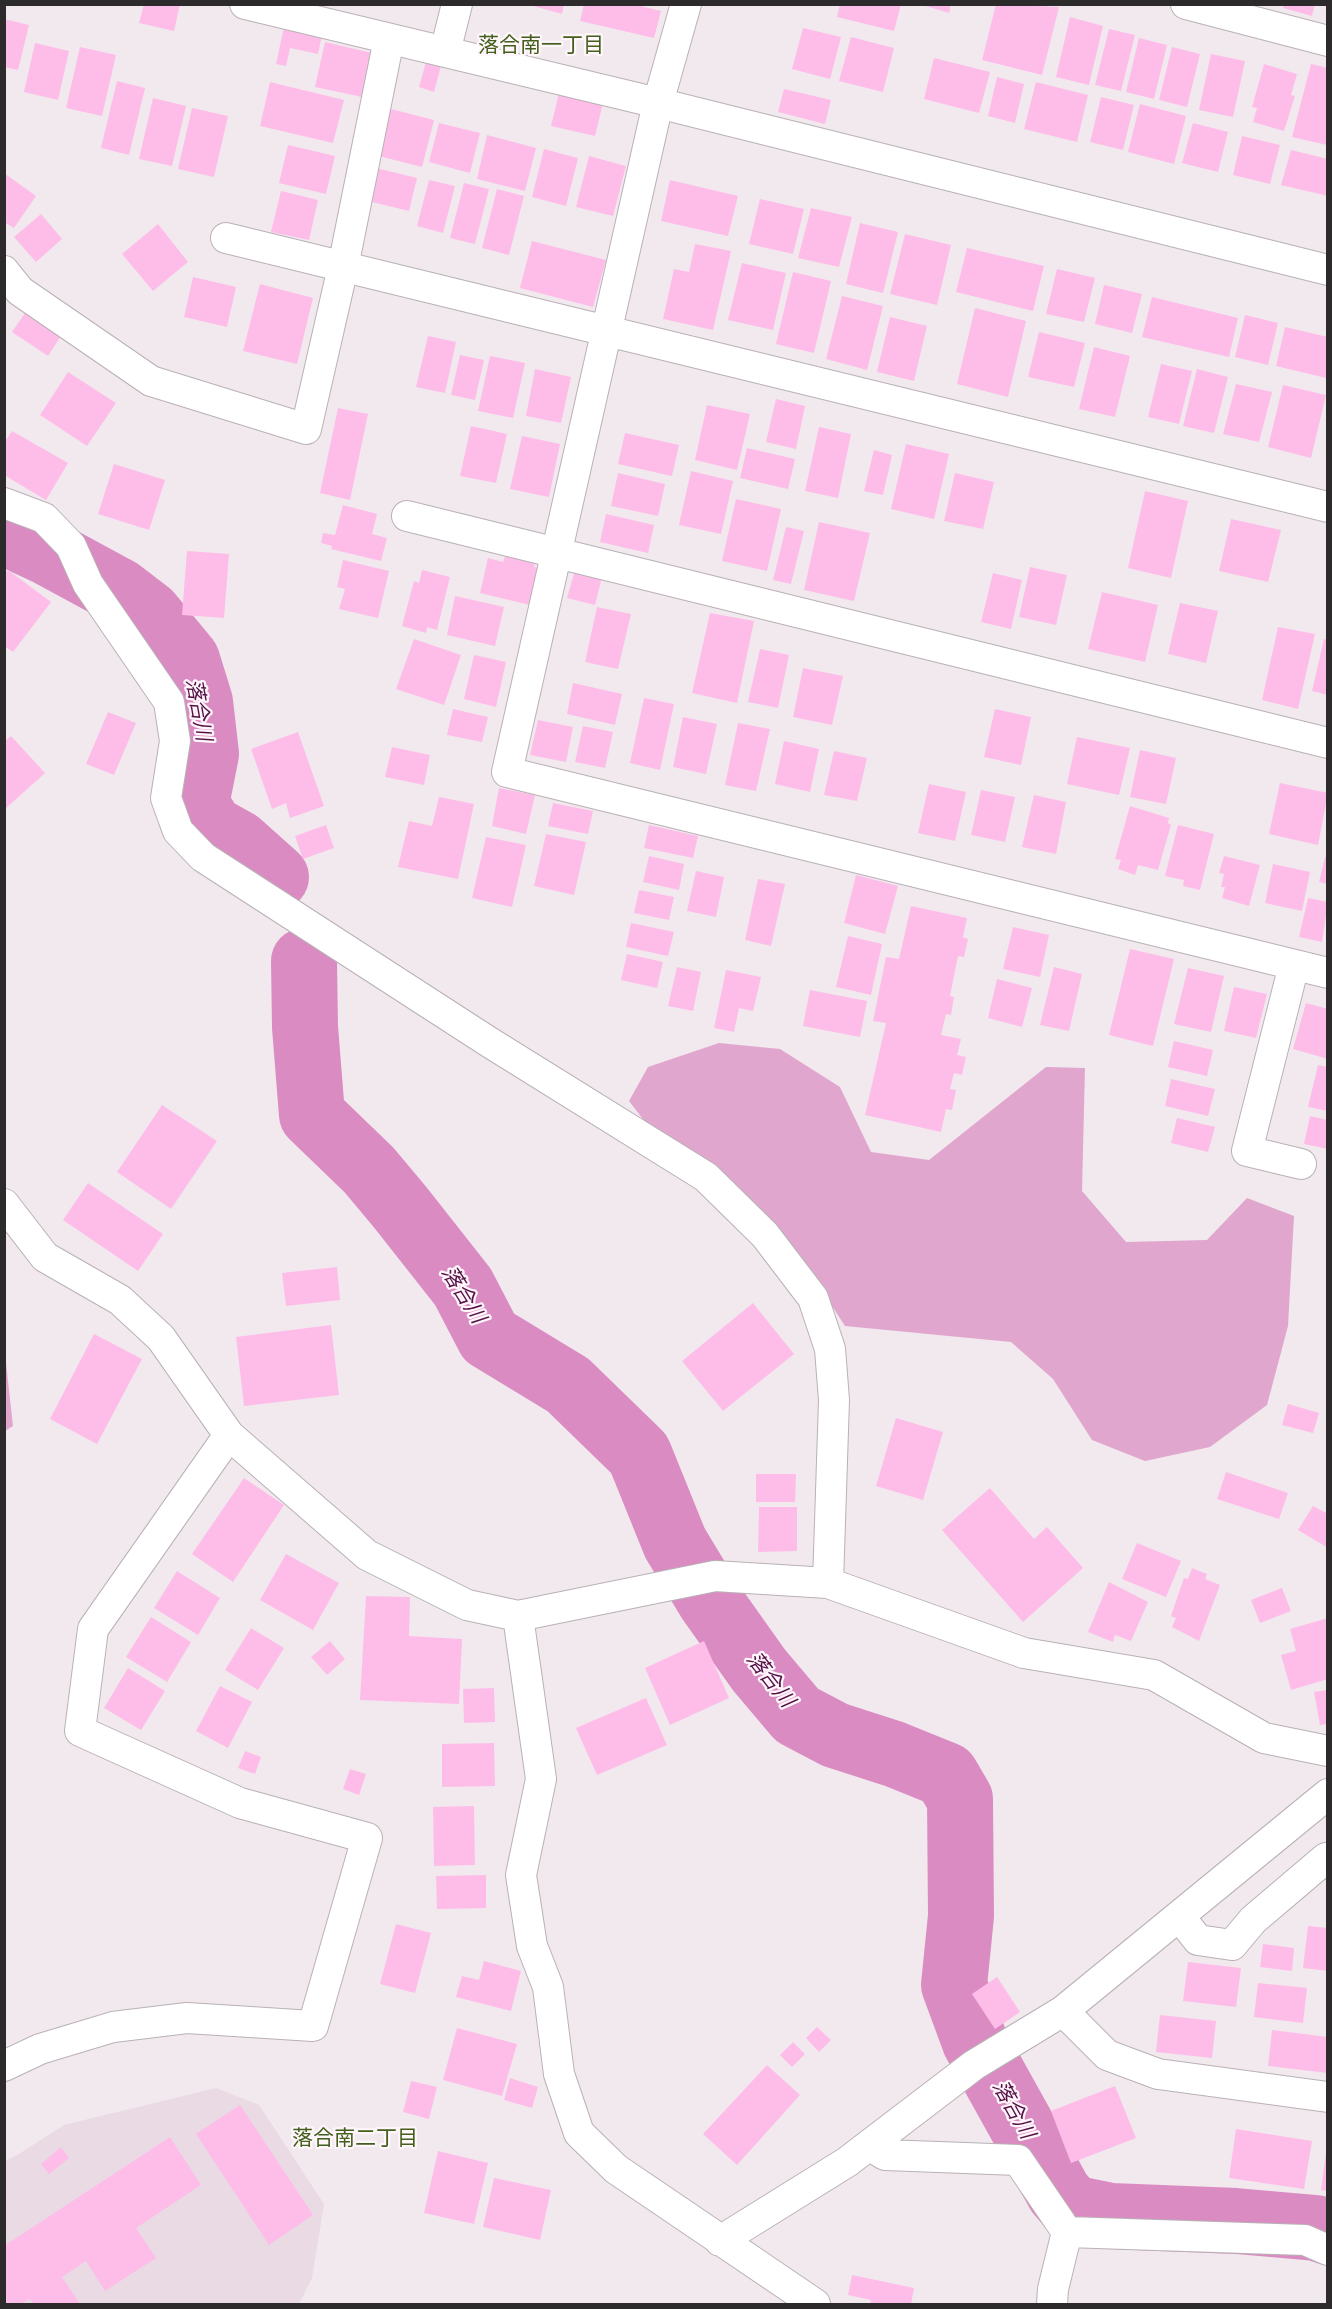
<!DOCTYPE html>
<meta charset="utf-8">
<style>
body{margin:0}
#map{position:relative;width:1332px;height:2309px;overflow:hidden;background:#f1e9ee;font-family:"Fira Sans",sans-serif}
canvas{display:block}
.frame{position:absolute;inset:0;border:6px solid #2d2a2c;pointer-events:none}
</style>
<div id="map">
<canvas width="1332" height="2309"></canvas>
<div class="frame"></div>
</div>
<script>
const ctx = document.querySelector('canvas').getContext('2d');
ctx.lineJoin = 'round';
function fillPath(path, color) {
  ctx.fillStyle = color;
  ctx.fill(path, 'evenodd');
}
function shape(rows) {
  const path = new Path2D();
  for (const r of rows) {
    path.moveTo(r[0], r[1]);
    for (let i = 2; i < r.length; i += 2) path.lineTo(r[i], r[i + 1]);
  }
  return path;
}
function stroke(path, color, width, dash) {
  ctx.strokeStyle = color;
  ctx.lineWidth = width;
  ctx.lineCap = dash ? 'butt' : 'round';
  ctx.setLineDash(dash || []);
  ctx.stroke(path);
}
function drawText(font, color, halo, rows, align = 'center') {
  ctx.font = font + ' "Fira Sans","Noto Sans JP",sans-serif';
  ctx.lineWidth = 4.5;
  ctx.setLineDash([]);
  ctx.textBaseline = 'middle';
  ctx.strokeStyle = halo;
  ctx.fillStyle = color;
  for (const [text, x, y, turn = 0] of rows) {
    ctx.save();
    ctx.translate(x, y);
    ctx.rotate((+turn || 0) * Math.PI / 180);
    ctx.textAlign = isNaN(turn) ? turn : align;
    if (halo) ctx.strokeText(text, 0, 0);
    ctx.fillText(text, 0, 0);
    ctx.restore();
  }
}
fillPath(shape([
 [216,2088,259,2105,324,2204,312,2278,299,2304,5,2304,5,2161,19,2154,64,2125]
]), '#eadae4');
fillPath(shape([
 [719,1043,780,1049,840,1087,871,1152,929,1160,1046,1067,1085,1068,1082,1191,1126,1242,1207,1240,1247,1198,1294,1216,1288,1326,1267,1405,1210,1447,1145,1461,1092,1440,1053,1379,1011,1342,845,1326,819,1286,656,1136,629,1101,648,1067],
 [5,1354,13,1426,5,1431,4,1431]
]), '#e1a6ce');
stroke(shape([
 [4,532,47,552,119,591,149,614,187,660,200,702,206,754,196,804,211,828,238,843,276,877],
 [304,961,305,1027,312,1115,369,1170,400,1207,463,1287,489,1337,568,1385,639,1454,675,1543,710,1601,759,1670,797,1715,835,1735,894,1754,946,1775,960,1799,961,1916,954,1985,975,2042,1059,2193,1072,2208,1111,2216,1236,2221,1316,2228,1328,2232]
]), '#da8cc2', 66);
fillPath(shape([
 [144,4,180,4,174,31,139,23],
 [526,4,564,4,562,14],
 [584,4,633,4,661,11,654,38,580,21],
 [840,4,901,4,894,31,837,17],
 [919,4,951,4,949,13],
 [996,4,1059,7,1042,75,982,60],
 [1284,4,1315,4,1312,16,1283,8],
 [1070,17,1103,26,1089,85,1056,77],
 [4,19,29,25,18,70,4,67],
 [284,27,322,35,318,54,290,48,286,66,276,64],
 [803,28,841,37,830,79,792,69],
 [1109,29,1135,35,1121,91,1095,85],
 [851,37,894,48,883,92,839,81],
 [1139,38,1167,45,1154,99,1126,92],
 [325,42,372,53,362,97,315,87],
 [35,43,69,51,58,100,24,92],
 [80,47,116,55,102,116,66,108],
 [1172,47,1200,54,1187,107,1159,100],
 [1211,54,1245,61,1233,117,1199,110],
 [934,58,990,72,979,113,924,99],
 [426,62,441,66,434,92,419,87],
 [1264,64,1297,74,1291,95,1295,96,1284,131,1253,122,1257,108,1252,107],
 [1311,64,1328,68,1327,145,1292,137],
 [997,77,1024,84,1015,123,988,116],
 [117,81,145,88,129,155,101,148],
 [270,82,344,100,333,143,260,126],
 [1036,82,1088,95,1077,142,1024,129],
 [784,89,831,100,825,124,778,112],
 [559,93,603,103,595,136,551,126],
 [1101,97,1134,105,1123,150,1090,142],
 [153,98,186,106,172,166,139,159],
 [1140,104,1186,116,1174,164,1128,152],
 [192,108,228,116,214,177,178,169],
 [391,109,434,120,422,167,379,156],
 [439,123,480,133,470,173,429,162],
 [1193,123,1228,132,1218,172,1182,163],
 [487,135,536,148,525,191,477,179],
 [1242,136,1280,145,1270,184,1233,175],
 [288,145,335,156,326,194,279,183],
 [544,149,578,158,566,206,532,197],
 [1291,150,1328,159,1328,196,1281,185],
 [589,156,626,166,613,216,576,207],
 [376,168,417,178,409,211,368,201],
 [4,173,36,196,14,228,4,222],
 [429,180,455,186,443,233,417,226],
 [670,180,738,196,728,236,661,221],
 [464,183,489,189,475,244,450,238],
 [497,189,524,196,509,255,482,248],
 [281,191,318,200,309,240,271,232],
 [760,199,804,209,793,254,749,244],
 [811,208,852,217,839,267,798,258],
 [41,214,62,239,36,262,14,237],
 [860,223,898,232,883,293,846,284],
 [158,224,188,262,153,291,122,254],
 [905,234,951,245,937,305,890,294],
 [532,241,606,260,593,307,520,288],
 [695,244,731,251,713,330,663,319,674,269,689,272],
 [967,248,1044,266,1033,311,956,292],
 [742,263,786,273,773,330,728,320],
 [1057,269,1095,278,1084,322,1046,314],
 [793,272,831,281,814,353,776,344],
 [193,277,236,287,227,327,184,317],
 [260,284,313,298,297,364,243,351],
 [1104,285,1142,294,1132,333,1095,324],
 [842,296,883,306,867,370,826,359],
 [1152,297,1238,318,1229,357,1142,337],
 [975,308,1026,321,1008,397,957,384],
 [25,313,61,336,48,356,12,332],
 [1245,315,1278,323,1268,365,1235,357],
 [890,317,927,326,914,381,877,372],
 [1285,327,1328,337,1326,378,1276,366],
 [1039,332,1085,343,1074,387,1028,377],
 [428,336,456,342,445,393,416,387],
 [1094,347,1130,356,1115,417,1079,409],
 [460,355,484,360,475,400,451,395],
 [490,356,525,363,513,418,478,411],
 [1161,364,1192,371,1179,424,1148,417],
 [535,369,571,377,561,423,526,416],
 [1197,369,1228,377,1214,433,1183,426],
 [68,372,116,403,87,446,40,415],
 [1236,384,1272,392,1259,442,1223,434],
 [1283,385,1326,395,1311,458,1268,447],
 [776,399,805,406,796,449,766,442],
 [707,405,750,414,737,470,695,460],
 [338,408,368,414,350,500,320,493],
 [471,426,507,434,496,483,460,476],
 [819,427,851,434,838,498,805,491],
 [12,431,68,463,46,500,4,475,4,443],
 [625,433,679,445,672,476,618,464],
 [522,436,560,444,549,497,510,489],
 [906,444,949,454,934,519,891,509],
 [747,448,795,459,788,489,740,478],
 [874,450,892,455,883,495,864,491],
 [114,464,165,480,149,530,98,514],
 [691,471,733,481,721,534,679,525],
 [618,473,665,484,658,516,611,506],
 [955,473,994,482,983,529,944,521],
 [1145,491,1188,501,1171,578,1128,568],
 [736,499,781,509,767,571,722,561],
 [343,505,377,514,372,534,387,538,381,561,331,549,332,546,321,543,323,533,335,535],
 [606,514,654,525,648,553,600,542],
 [1231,519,1281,530,1268,582,1219,571],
 [819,522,870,533,854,601,804,590],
 [786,527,804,531,791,584,773,580],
 [187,551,229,554,224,618,182,615],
 [505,556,535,563,534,567,539,568,530,605,480,593,488,558,503,562],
 [343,560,389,571,378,618,339,609,345,589,337,587],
 [1030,567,1067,575,1056,625,1019,617],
 [8,570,51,602,13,652,4,646,4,574],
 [422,570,450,577,437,630,427,627,426,633,402,626,414,581,419,583],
 [575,570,602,577,595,605,567,598],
 [993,573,1022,580,1011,629,981,622],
 [1102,592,1158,605,1145,662,1088,649],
 [455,596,504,607,495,646,447,635],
 [1180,603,1218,611,1206,663,1168,654],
 [597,607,631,614,618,669,585,662],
 [710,613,754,621,737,703,692,693],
 [1278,627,1315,634,1298,709,1262,700],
 [414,639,461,655,444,705,396,689],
 [1324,639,1328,640,1328,695,1312,691],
 [760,649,789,655,778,708,748,702],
 [474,655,506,662,496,707,464,699],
 [803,668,843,676,832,725,793,717],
 [573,683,622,694,615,725,567,714],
 [644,698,674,704,660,770,630,763],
 [453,709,488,717,482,742,447,735],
 [995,709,1031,717,1021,765,984,757],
 [108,712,136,723,114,775,86,764],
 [683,717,717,724,706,774,673,767],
 [538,720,573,727,566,762,530,755],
 [738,723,770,729,756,791,725,785],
 [583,726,613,732,605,768,575,762],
 [298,732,324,806,290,818,286,803,272,809,251,749],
 [11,736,45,773,4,810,4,742],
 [1077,737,1130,748,1119,795,1067,784],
 [784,741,819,749,810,792,775,784],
 [392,747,430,755,424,785,385,777],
 [1140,750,1176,758,1166,804,1130,797],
 [834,751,867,758,857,801,824,795],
 [1280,783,1328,793,1318,845,1269,834],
 [929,784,966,792,955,841,918,833],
 [499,788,535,795,526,834,492,826],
 [981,790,1015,797,1005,842,971,835],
 [1034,795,1066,802,1056,854,1022,847],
 [439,797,474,804,458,879,398,867,409,821,432,826],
 [553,803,593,811,588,834,548,826],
 [1130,806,1169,818,1168,823,1171,825,1158,870,1138,865,1135,875,1118,869,1121,860,1115,859],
 [326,825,334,848,303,859,295,836],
 [649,825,698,836,693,858,644,848],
 [1178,825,1214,834,1200,890,1183,886,1184,880,1165,876],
 [546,834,586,842,574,895,534,886],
 [486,837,526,845,512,907,472,898],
 [649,856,684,864,679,890,643,882],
 [1224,856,1260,865,1249,906,1222,898,1225,887,1221,887,1224,874,1219,873],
 [1325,857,1328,857,1328,884,1319,882],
 [1273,864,1310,872,1302,911,1265,903],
 [696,871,724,877,716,917,687,911],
 [856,875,898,886,885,934,844,923],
 [758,879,785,884,771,946,745,940],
 [639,890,674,897,669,920,634,913],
 [1308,898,1328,902,1322,942,1299,937],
 [911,906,967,918,963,937,968,939,964,957,958,956,950,996,954,997,951,1015,946,1014,941,1035,961,1039,957,1055,966,1057,962,1075,954,1073,950,1089,956,1090,952,1110,946,1109,941,1132,865,1115,886,1023,873,1021,886,957,899,959],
 [631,923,674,932,668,956,626,947],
 [1013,927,1049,935,1040,977,1003,969],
 [848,936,882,944,871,995,836,987],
 [1130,949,1174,959,1153,1046,1109,1035],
 [627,954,663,962,657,988,621,980],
 [677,967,701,972,693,1011,668,1006],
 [1054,967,1082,974,1069,1031,1040,1025],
 [1188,968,1224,976,1211,1032,1174,1024],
 [726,970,761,977,753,1011,739,1008,734,1032,714,1028],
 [997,979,1032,988,1022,1027,988,1018],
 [1234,987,1267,994,1256,1038,1224,1031],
 [810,990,867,1001,860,1037,803,1026],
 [1306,1003,1328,1009,1328,1059,1293,1049],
 [1174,1041,1213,1050,1207,1076,1168,1067],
 [1318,1065,1328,1067,1328,1111,1308,1107],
 [1171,1079,1215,1089,1208,1116,1165,1106],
 [162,1105,217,1141,171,1209,117,1172],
 [1310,1116,1328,1120,1328,1149,1304,1144],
 [1177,1118,1215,1127,1208,1152,1171,1143],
 [88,1183,163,1234,138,1271,63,1220],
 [337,1267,340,1300,286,1306,282,1273],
 [753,1303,794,1354,723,1411,682,1361],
 [331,1325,339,1395,244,1406,236,1337],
 [94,1334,142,1359,97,1444,50,1419],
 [1288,1404,1319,1413,1313,1433,1282,1425],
 [896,1418,943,1432,923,1500,876,1486],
 [1226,1472,1288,1493,1279,1519,1217,1499],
 [756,1474,796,1474,795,1502,756,1502],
 [244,1478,284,1505,233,1582,192,1554],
 [990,1488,1034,1539,1047,1527,1083,1568,1023,1622,942,1530],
 [1313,1506,1328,1514,1328,1548,1298,1530],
 [759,1507,797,1507,797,1551,758,1552],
 [1137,1543,1181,1561,1166,1597,1122,1579],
 [286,1554,339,1583,313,1630,260,1600],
 [1192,1568,1207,1574,1205,1579,1220,1585,1199,1641,1172,1627,1176,1618,1171,1616,1184,1578,1188,1579],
 [177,1571,220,1598,198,1635,154,1608],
 [1109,1582,1148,1602,1131,1641,1115,1635,1113,1642,1088,1632],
 [1282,1588,1291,1611,1260,1623,1251,1600],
 [366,1596,410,1597,409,1636,462,1639,459,1704,360,1700],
 [151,1617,191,1642,167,1682,126,1657],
 [1328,1618,1328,1679,1291,1690,1281,1655,1296,1651,1290,1629],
 [251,1628,284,1648,258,1690,225,1670],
 [330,1641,345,1659,327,1675,311,1657],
 [704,1641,729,1698,670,1725,645,1668],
 [128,1668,165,1691,141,1730,104,1708],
 [220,1686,252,1702,228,1748,196,1731],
 [494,1688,495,1722,464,1723,463,1689],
 [1328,1690,1328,1724,1320,1725,1314,1692],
 [646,1698,667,1745,597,1775,576,1728],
 [494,1743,495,1786,442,1787,442,1744],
 [245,1751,261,1757,255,1774,238,1768],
 [350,1769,366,1774,359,1795,343,1789],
 [474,1806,475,1865,434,1866,433,1807],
 [486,1875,486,1908,437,1909,436,1876],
 [396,1924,431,1933,415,1993,380,1984],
 [1308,1926,1328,1928,1328,1971,1303,1968],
 [1263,1944,1294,1948,1292,1971,1260,1967],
 [484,1961,521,1971,511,2011,456,1997,462,1976,479,1980],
 [1188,1962,1241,1968,1236,2007,1183,2001],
 [997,1977,1020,2012,995,2029,972,1994],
 [1258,1983,1307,1988,1303,2023,1254,2017],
 [1160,2015,1216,2021,1212,2058,1156,2052],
 [817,2027,831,2040,819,2052,806,2038],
 [457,2028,517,2044,502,2096,443,2080],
 [1272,2030,1328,2037,1328,2073,1268,2066],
 [793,2042,805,2054,792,2067,780,2055],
 [767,2065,800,2095,737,2165,703,2134],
 [510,2078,538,2087,532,2108,504,2100],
 [411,2081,437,2087,429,2119,403,2112],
 [1115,2086,1136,2138,1071,2163,1051,2111],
 [240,2105,313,2215,269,2245,196,2134],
 [1236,2129,1312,2141,1304,2189,1229,2178],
 [170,2137,201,2185,136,2228,156,2258,105,2291,86,2261,62,2277,80,2304,34,2304,30,2299,21,2304,4,2304,4,2246],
 [61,2147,69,2158,49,2174,41,2164],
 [438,2151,488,2163,474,2224,424,2213],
 [1326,2152,1328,2152,1328,2191,1321,2190],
 [494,2178,551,2190,540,2240,483,2227],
 [852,2275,914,2288,911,2304,870,2304,871,2300,848,2295]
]), '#febde9');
const street = shape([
 [245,4,658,103,1328,270],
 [686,4,658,103,507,772,1328,973],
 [1186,4,1328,41],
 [445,52,457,4],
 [226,238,1328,507],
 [4,271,20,291,151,381,306,429,343,267,389,39],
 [4,503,44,518,71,546,88,584,169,702,175,741,166,798,178,831,203,857,489,1042,706,1177,765,1235,813,1298,830,1349,834,1400,828,1583],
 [407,516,1328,743],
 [1294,965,1247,1151,1301,1164],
 [4,1204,45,1257,120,1300,161,1338,229,1435,367,1555,467,1605,518,1616,715,1576,828,1583,1024,1653,1154,1675,1264,1738,1328,1751],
 [518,1616,541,1779,521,1875,532,1946,548,1987,559,2074,579,2133,616,2169,815,2304],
 [1179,1916,1198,1940,1232,1945,1253,1920,1326,1858],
 [1063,2011,1107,2055,1158,2074,1328,2097],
 [4,2066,40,2049,113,2027,187,2018,313,2026,367,1838,240,1803,80,1731,93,1629,229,1435],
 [870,2146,885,2155,1018,2160,1067,2232,1305,2240,1328,2250],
 [720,2241,847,2162,974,2065,1063,2011,1328,1794],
 [1052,2304,1053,2289,1067,2232]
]);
stroke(street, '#b9b1b6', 32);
stroke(street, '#fff', 30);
drawText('21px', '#435f1b', '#fef6fb', [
 ["落合南一丁目",541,46],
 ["落合南二丁目",355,2139]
]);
drawText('italic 21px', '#551046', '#fef6fb', [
 ["落合川",198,710,80],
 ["落合川",463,1295,58],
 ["落合川",770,1680,52],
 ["落合川",1013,2110,61]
]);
</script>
